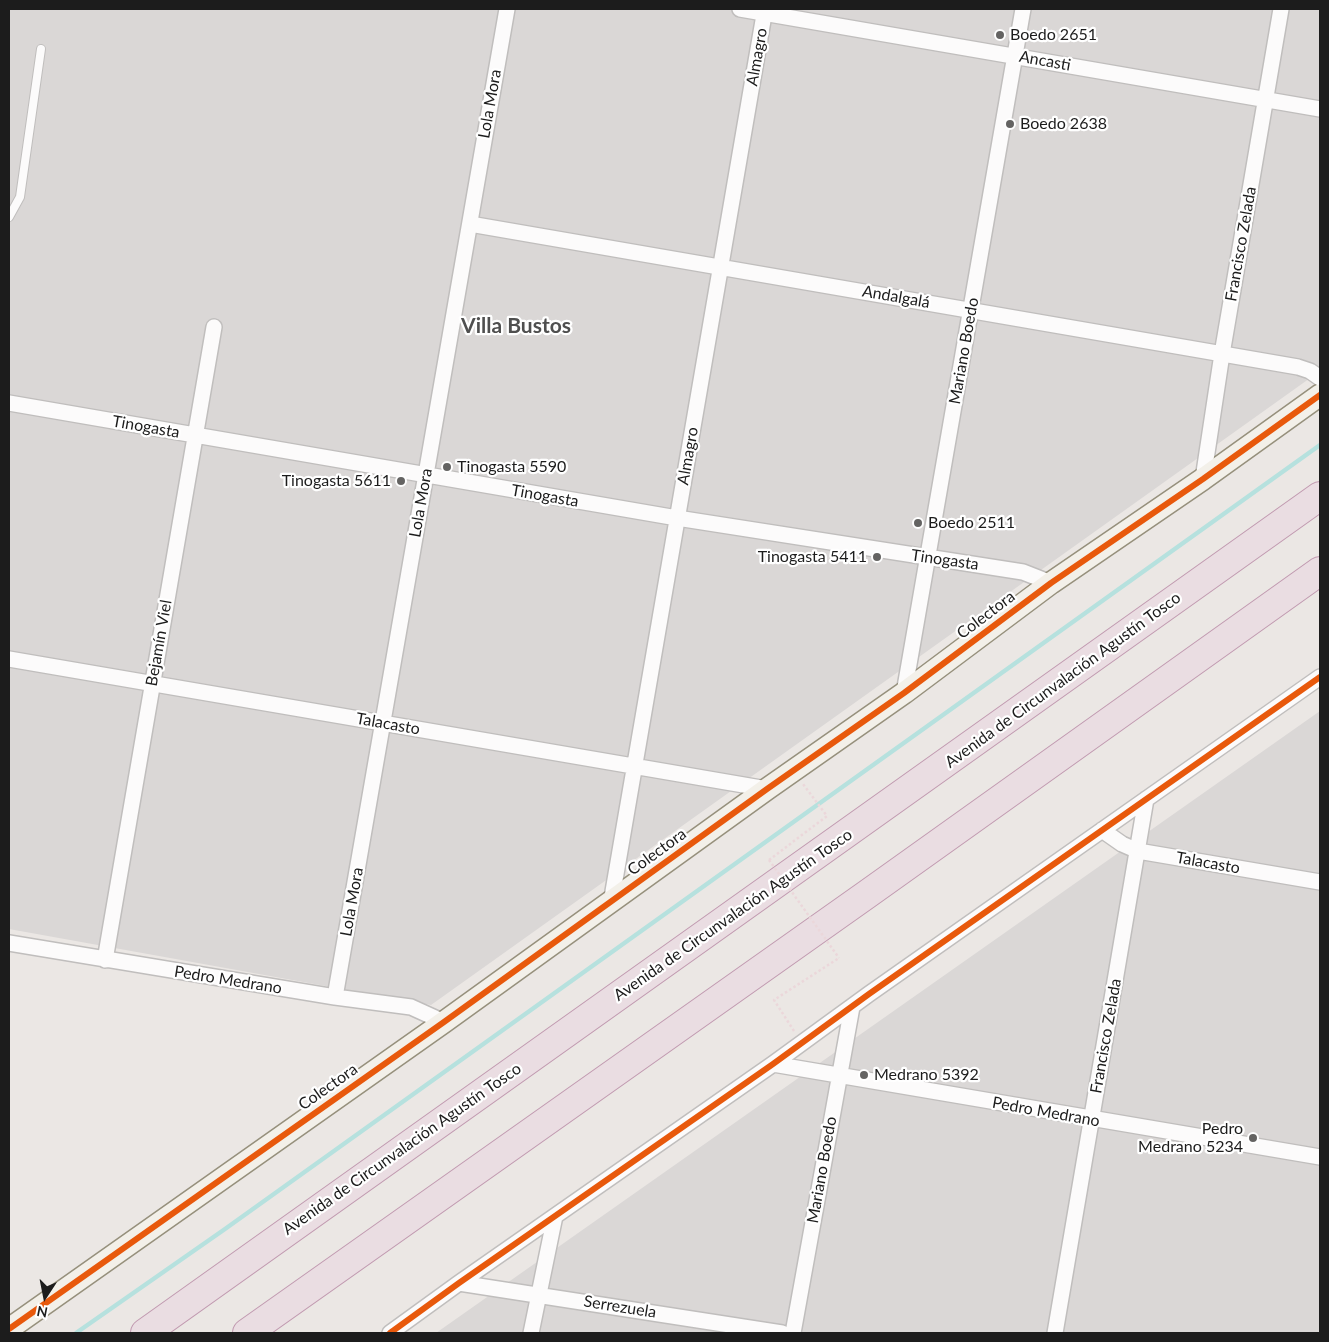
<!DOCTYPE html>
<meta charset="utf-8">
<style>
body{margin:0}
#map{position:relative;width:1329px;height:1342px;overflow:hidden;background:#ebe7e4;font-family:Lato,sans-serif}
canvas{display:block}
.frame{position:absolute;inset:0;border:10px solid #1c1c1c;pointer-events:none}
.north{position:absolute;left:20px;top:1272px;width:50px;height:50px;-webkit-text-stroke:4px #fff;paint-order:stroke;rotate:191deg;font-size:14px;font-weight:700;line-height:20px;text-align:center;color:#1c1c1c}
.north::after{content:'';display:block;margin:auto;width:18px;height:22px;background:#1c1c1c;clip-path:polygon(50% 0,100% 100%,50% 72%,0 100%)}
</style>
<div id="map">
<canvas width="1329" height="1342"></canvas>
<div class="frame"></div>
<div class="north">N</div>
</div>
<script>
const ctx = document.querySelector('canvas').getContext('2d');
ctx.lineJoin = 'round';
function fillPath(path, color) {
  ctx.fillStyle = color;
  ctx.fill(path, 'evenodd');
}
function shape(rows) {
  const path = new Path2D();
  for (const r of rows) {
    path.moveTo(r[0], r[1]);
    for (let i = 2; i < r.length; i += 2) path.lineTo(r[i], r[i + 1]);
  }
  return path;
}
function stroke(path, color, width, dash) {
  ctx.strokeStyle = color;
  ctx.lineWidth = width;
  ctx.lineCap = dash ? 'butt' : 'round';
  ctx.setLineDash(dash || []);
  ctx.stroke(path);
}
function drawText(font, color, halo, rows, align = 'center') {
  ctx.font = font + ' Lato,sans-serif';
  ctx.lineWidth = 4.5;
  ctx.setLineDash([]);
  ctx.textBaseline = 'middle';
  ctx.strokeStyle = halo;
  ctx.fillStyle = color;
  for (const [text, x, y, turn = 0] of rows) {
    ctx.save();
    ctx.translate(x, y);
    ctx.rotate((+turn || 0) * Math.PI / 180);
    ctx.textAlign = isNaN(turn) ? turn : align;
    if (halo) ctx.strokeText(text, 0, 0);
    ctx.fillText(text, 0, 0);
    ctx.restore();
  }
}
fillPath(shape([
 [9,9,1320,9,1320,371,431,1005,9,929],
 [1320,711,1320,1333,436,1333]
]), '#dad7d6');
stroke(shape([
 [76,1333,225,1229,1320,445]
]), '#b6e1de', 4.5);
const lane = shape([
 [9,217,20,197,41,49]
]);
const street = shape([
 [740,9,1320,109],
 [470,224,1298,367,1310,371,1320,378],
 [9,403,677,518,1023,572,1051,583],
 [1203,479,1222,354,1281,9],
 [9,659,767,789],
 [904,693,1023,9],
 [1102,830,1122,844,1138,851,1320,882],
 [611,903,765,9],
 [9,943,335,997,411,1007,444,1022],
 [105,960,214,327],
 [335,997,507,9],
 [773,1064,1320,1157],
 [459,1283,782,1333],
 [390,1333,459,1283,773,1064,869,994,1320,677],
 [531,1333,555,1216],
 [793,1333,852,1007],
 [1055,1333,1146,799]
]);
const secondary = shape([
 [9,1329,444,1022,767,789,904,693,1051,583,1203,479,1320,395]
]);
const highway = shape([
 [145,1333,1320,496],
 [247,1333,866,895,1320,571]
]);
stroke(lane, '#c0bebd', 10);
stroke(street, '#c0bebd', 18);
stroke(secondary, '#96907c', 24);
stroke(highway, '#c19ab0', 30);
stroke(shape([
 [769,860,827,816,803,784],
 [794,1031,774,1000,839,958]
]), '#ebd7da', 2.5, [2.5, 2.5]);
stroke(lane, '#fcfbfb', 8);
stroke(street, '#fcfbfb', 15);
stroke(secondary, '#f3f0e9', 21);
stroke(highway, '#eadde2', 28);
stroke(shape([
 [769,860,839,958]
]), '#ebd7da', 2.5, [2.5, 2.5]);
stroke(shape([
 [9,1329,444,1022,767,789,904,693,1051,583,1203,479,1320,395],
 [390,1333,459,1283,773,1064,869,994,1320,677]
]), '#e8590c', 6);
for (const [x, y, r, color] of [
 [1000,35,5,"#646362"],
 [1010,124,5,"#646362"],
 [447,467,5,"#646362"],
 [401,481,5,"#646362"],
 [918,523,5,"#646362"],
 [877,557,5,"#646362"],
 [864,1075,5,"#646362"],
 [1253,1138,5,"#646362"]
]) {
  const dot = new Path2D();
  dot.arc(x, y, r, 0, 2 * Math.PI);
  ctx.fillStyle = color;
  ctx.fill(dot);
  stroke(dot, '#fff', 2);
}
drawText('16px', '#1c1c1c', '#fff', [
 ["Boedo 2651",1010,35],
 ["Boedo 2638",1020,124],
 ["Tinogasta 5590",457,467],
 ["Tinogasta 5611",391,481,"right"],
 ["Boedo 2511",928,523],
 ["Tinogasta 5411",867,557,"right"],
 ["Medrano 5392",874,1075],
 ["Pedro",1243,1129,"right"],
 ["Medrano 5234",1243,1147,"right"]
], 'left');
drawText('16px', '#1c1c1c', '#fff', [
 ["Almagro",757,57,-80],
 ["Ancasti",1045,61,10],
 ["Lola Mora",490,104,-80],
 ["Francisco Zelada",1241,244,-80],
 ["Andalgalá",896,297,10],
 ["Mariano Boedo",964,351,-80],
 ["Tinogasta",146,427,10],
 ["Almagro",688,456,-80],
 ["Tinogasta",545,496,10],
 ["Lola Mora",421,503,-80],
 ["Tinogasta",945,560,8],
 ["Colectora",986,615,-37],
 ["Bejamín Viel",159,643,-80],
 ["Avenida de Circunvalación Agustín Tosco",1063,680,-36],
 ["Talacasto",388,724,10],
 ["Colectora",657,852,-36],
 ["Talacasto",1208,863,10],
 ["Lola Mora",352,902,-80],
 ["Avenida de Circunvalación Agustín Tosco",733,915,-35],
 ["Pedro Medrano",228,980,9],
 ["Francisco Zelada",1106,1036,-80],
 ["Colectora",328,1087,-35],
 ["Pedro Medrano",1046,1112,10],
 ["Avenida de Circunvalación Agustín Tosco",402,1149,-35],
 ["Mariano Boedo",822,1170,-80],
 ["Serrezuela",620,1307,9]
]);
drawText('bold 21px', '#4f4f4f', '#fff', [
 ["Villa Bustos",516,326]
]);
</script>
